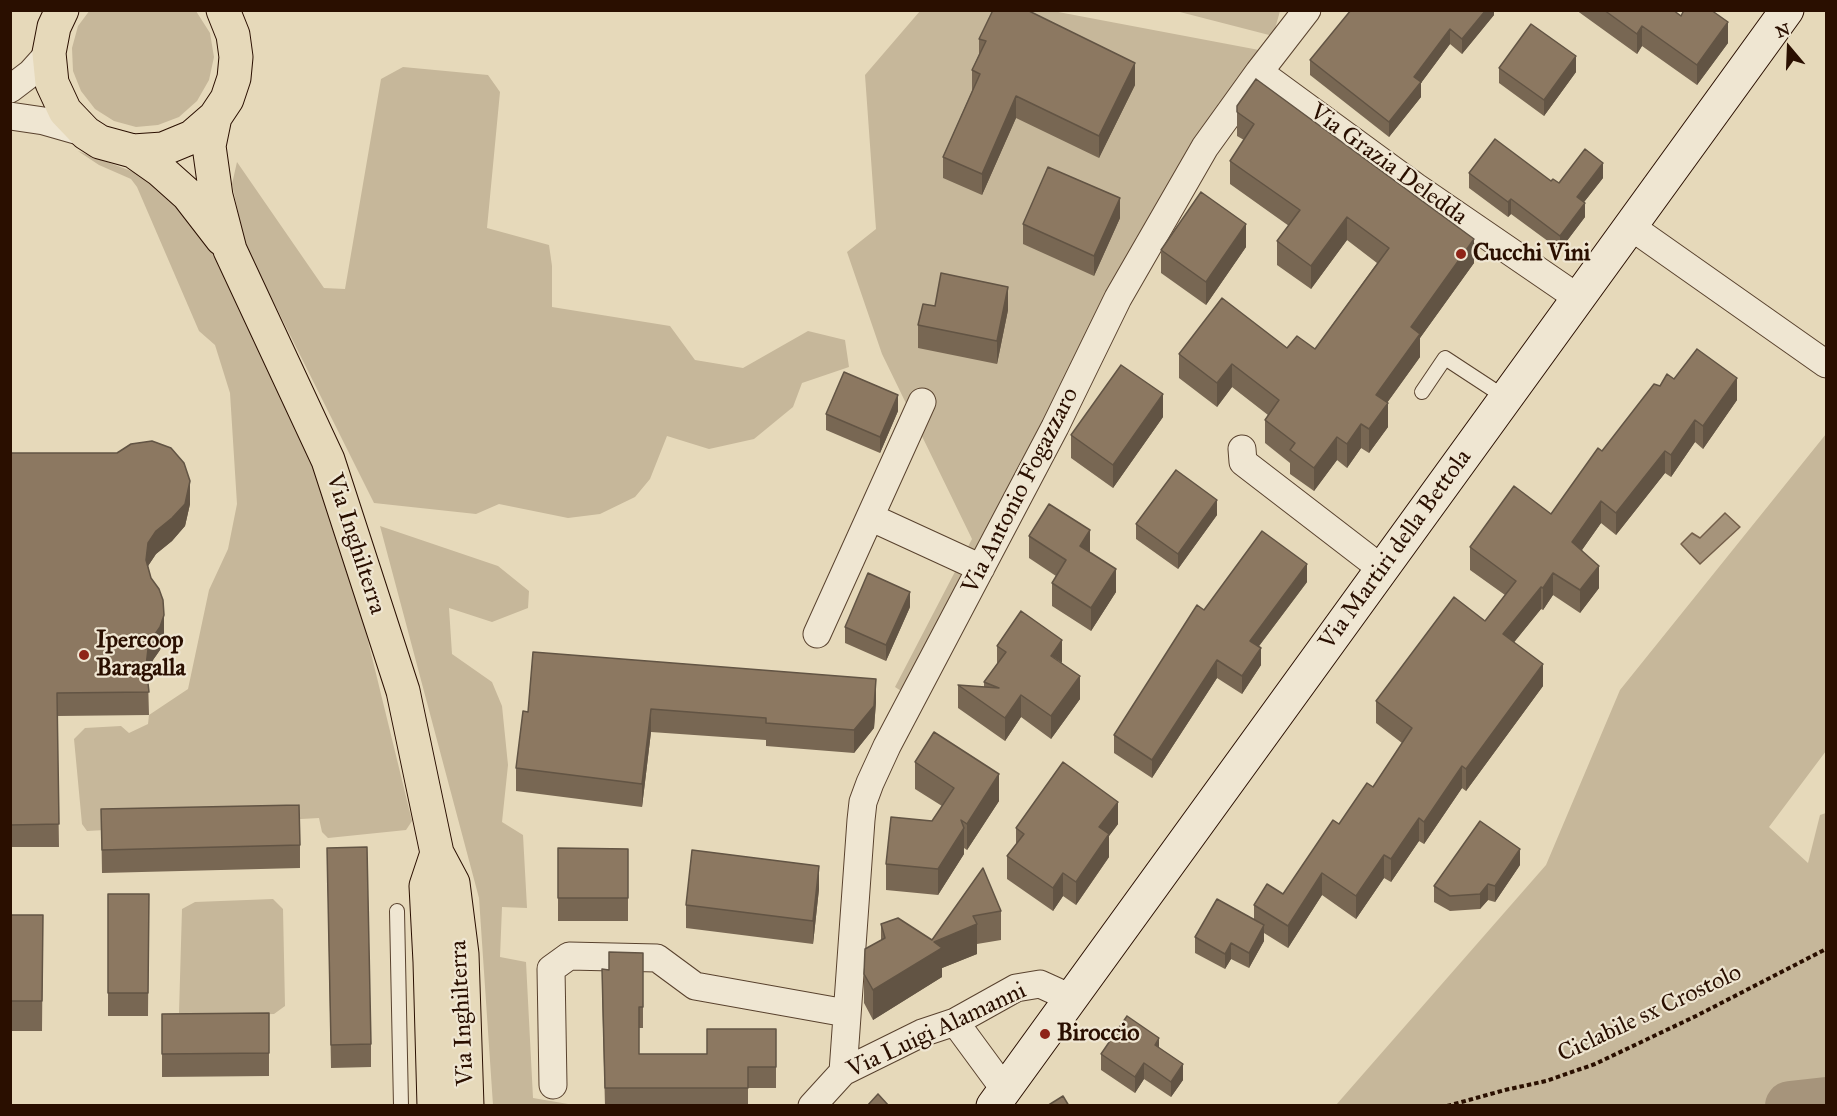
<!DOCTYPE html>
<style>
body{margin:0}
#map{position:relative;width:1837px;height:1116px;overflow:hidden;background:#e6d9ba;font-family:"IM FELL Great Primer",serif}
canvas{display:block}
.frame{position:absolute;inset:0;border:12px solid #2a0f00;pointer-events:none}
.north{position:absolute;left:1759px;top:18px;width:60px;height:60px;-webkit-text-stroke:4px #efe6d2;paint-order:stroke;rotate:341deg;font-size:16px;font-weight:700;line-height:24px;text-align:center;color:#2a0f00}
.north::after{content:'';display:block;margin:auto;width:21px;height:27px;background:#2a0f00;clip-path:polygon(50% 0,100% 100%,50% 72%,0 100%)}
</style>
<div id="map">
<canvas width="1837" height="1116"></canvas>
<div class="frame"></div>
<div class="north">N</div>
</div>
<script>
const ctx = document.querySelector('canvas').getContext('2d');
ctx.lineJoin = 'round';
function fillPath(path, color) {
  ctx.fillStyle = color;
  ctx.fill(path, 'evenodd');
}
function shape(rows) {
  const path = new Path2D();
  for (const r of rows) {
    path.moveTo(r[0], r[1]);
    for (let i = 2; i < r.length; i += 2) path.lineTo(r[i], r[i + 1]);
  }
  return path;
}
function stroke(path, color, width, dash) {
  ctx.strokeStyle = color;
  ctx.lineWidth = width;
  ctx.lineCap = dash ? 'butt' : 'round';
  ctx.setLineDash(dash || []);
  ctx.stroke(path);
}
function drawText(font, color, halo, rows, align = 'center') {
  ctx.font = font + ' "IM FELL Great Primer",serif';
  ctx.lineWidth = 4.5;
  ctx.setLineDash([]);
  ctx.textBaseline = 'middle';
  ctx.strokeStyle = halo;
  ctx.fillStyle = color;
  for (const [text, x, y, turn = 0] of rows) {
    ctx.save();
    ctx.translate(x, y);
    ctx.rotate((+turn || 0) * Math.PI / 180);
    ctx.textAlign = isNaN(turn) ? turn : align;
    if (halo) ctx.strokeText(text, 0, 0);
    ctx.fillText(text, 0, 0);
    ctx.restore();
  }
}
fillPath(shape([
 [90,10,196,11,210,33,214,57,209,80,197,101,179,117,158,125,136,127,114,121,95,109,81,91,73,71,72,48,78,26],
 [920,11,1053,11,1259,50,1269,59,1225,117,912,698,895,687,972,539,882,354,847,252,876,229,865,75],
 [1176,11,1280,11,1273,36],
 [403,67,488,75,500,92,487,228,549,245,552,266,552,307,670,326,695,360,743,368,808,331,845,340,849,367,802,383,793,407,754,439,709,449,667,436,650,479,635,497,600,514,568,518,499,504,476,514,374,503,245,245,232,184,237,162,324,288,345,289,381,79],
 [78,151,147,177,203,228,308,455,326,499,358,600,412,821,406,830,328,838,322,832,319,818,87,831,82,824,74,739,85,728,121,726,129,733,148,724,149,715,188,689,209,590,228,549,237,504,230,393,215,345,199,331,137,187,131,179,99,165],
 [1826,434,1826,751,1769,827,1808,863,1820,815,1826,813,1826,1105,1336,1105,1546,865,1620,690],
 [380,526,498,566,529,591,528,608,492,622,449,608,452,654,492,682,502,706,508,765,502,822,523,835,527,908,502,907,500,957,526,962,533,1098,574,1105,493,1105,479,898],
 [273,899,283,909,285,1006,274,1014,186,1017,179,1013,182,909,195,902]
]), '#c6b79a');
const water = shape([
 [1725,513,1740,527,1700,564,1681,544,1692,533,1700,538,1725,513]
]);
fillPath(water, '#a6947b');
stroke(water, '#745f4a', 1.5);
stroke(shape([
 [1790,1106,1826,1102]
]), '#a6947b', 50);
const lane = shape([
 [1422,392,1445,358,1506,398],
 [397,911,401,1106]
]);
const street = shape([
 [1259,72,1416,187,1578,298],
 [10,89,31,73,49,53],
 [10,116,44,121,86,133],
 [1630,226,1826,364],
 [1242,449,1243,462,1382,569],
 [870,517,981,568],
 [817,634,922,402],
 [955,1022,1005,1090],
 [843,1072,861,820,863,802,870,783,887,746,1055,427,1118,298,1205,147,1259,72,1307,10],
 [553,1085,551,969,569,956,657,958,695,986,846,1013],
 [812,1106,843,1072,922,1033,955,1022,1016,988,1040,984,1071,998]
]);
const secondary = shape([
 [993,1106,1787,10]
]);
const primary = shape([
 [62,10,54,27,49,53,52,83,65,111,86,133,100,142,133,151,163,149,192,137,215,117,227,99,234,78,236,57,233,35,223,10],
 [215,117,209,146,216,196,230,250,328,460,403,691,437,853,453,883,462,954,467,1106],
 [133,151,160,170,188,195,222,239],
 [434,1106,430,962,426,886,437,853]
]);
stroke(lane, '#59422e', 16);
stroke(street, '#59422e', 29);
stroke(secondary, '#2a0f00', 35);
stroke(primary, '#2a0f00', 35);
stroke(shape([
 [1447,1106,1505,1090,1546,1081,1595,1064,1696,1016,1826,949]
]), '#2a0f00', 4, [4.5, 3]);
stroke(lane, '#efe6d2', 14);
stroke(street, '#efe6d2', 27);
stroke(secondary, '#efe6d2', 33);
stroke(primary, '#e6d9ba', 33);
fillPath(shape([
 [1494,10,1494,15,1462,54,1450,44,1421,83,1421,97,1389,137,1310,75,1310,60],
 [1576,10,1673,10,1681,16,1728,43,1697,85,1642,46,1637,54],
 [979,39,1135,85,1099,158,1016,118,982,195,943,178,943,157,972,91,972,70,979,54],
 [1499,68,1576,72,1544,116,1499,83],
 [1237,106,1474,263,1420,338,1420,357,1387,403,1388,427,1369,453,1361,448,1347,468,1337,460,1314,491,1290,474,1290,463,1265,443,1265,420,1268,415,1232,387,1217,407,1179,378,1179,354,1287,348,1315,349,1377,263,1347,240,1311,289,1277,265,1277,241,1289,226,1230,184,1230,161,1244,140,1237,136],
 [1469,173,1551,181,1559,183,1603,178,1584,202,1585,217,1560,250,1511,214,1508,217,1469,188],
 [1120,218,1094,276,1023,244,1023,224],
 [1246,247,1206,305,1161,273,1161,250],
 [935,306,1008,310,997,364,918,348,918,325],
 [1674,379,1737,400,1703,449,1695,442,1671,477,1665,473,1616,535,1601,523,1582,550,1599,588,1580,613,1553,595,1543,610,1541,609,1514,642,1543,686,1466,791,1462,788,1424,844,1419,841,1391,882,1384,878,1356,919,1322,895,1288,948,1264,933,1264,941,1249,968,1231,959,1225,969,1195,953,1195,937,1254,920,1254,905,1283,894,1339,824,1373,787,1402,743,1376,723,1376,701,1485,621,1505,595,1470,570,1470,547,1551,514,1602,451,1660,386],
 [898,411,880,453,826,430,826,414],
 [1163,417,1113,488,1071,458,1071,435],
 [10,453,190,504,185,526,172,541,156,554,148,566,164,637,160,650,153,660,148,672,148,679,149,715,57,716,59,847,10,847],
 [1217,515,1178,569,1136,539,1136,524],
 [1029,536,1090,552,1116,592,1091,631,1052,606,1052,583,1056,576,1029,558],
 [1307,582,1259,646,1261,665,1242,694,1217,678,1152,778,1114,753,1114,735,1204,610],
 [910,607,886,661,845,643,845,627],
 [997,646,1062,663,1080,699,1051,739,1021,717,1005,741,958,708,958,685,984,687,984,682,997,664],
 [876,702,874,728,854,753,766,746,766,740,651,732,642,807,516,791,516,768,528,712],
 [915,762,999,801,967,850,964,848,964,854,938,895,886,890,886,864,932,821,942,806,915,789],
 [101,809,300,845,300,868,102,873],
 [1118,824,1109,836,1109,857,1076,905,1063,896,1053,911,1007,879,1007,856,1016,844,1016,828],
 [327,848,371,1044,371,1067,331,1068],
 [558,848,628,849,628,921,558,921],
 [1520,865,1495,902,1488,900,1480,909,1450,911,1434,902,1434,886],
 [983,868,1001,911,1001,940,977,944,977,954,942,968,942,977,873,1020,864,1003,864,974,881,940,881,924,932,940],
 [819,889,813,944,686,928,686,905],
 [108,894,149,894,148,1016,108,1016],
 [10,915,43,915,42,1031,10,1031],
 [643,953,643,1028,639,1028,639,1054,707,1054,776,1029,776,1088,748,1088,748,1106,605,1106,602,990,609,970],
 [269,1013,269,1076,162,1077,162,1014],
 [1159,1048,1183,1080,1171,1097,1144,1079,1135,1093,1101,1070,1101,1054]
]), '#786753');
fillPath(shape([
 [1486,10,1494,10,1494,15,1462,54,1462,39],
 [1728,22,1728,43,1697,85,1697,65],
 [1642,26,1642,46,1637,54,1637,34],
 [1450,29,1450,44,1421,83,1421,97,1389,137,1389,122,1414,77],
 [1576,56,1576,72,1544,116,1544,100],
 [1135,63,1135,85,1099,158,1099,136],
 [1016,96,1016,118,982,195,982,174],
 [1603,163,1603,178,1577,211,1577,197],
 [1120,198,1120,218,1094,276,1094,256],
 [1511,199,1511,214,1508,217,1508,202],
 [1585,203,1585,217,1560,250,1560,236],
 [1347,217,1347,240,1311,289,1311,266],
 [1246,224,1246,247,1206,305,1206,282],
 [1474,239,1474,263,1420,338,1420,357,1376,418,1376,395,1411,327],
 [1008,287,1008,310,997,364,997,341],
 [1232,364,1232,387,1217,407,1217,383],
 [1737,378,1737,400,1703,449,1703,426],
 [1163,394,1163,417,1113,488,1113,465],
 [898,395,898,411,880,453,880,437],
 [1388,403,1388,427,1369,453,1369,429],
 [1695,420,1695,442,1671,477,1671,455],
 [1361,424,1361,448,1347,468,1347,444],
 [1337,437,1337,460,1314,491,1314,468],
 [1665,451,1665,473,1616,535,1616,513],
 [190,481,190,504,185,526,172,541,156,554,148,566,146,560,148,543],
 [1217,500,1217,515,1178,569,1178,554],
 [1601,501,1601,523,1572,564,1572,542],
 [1090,530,1090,553,1080,546],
 [1307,564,1307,582,1250,658,1250,641],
 [1599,566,1599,588,1580,613,1580,590],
 [1116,569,1116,592,1091,631,1091,608],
 [1553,573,1553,595,1543,610,1543,588],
 [1541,587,1541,609,1503,656,1503,634],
 [910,592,910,607,886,661,886,645],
 [164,615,164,637,160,650,153,660,148,672,146,688,146,666,148,649],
 [1062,640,1062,663,1051,656],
 [1261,648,1261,665,1242,694,1242,676],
 [1217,660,1217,678,1152,778,1152,760],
 [1543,664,1543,686,1466,791,1466,769],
 [1080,676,1080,699,1051,739,1051,716],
 [876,679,876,702,874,728,854,753,854,730],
 [1021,695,1021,717,1005,741,1005,718],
 [651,709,651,732,642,807,642,784],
 [1462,766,1462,788,1424,844,1424,822],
 [999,774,999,801,967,850,967,824],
 [1118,802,1118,824,1109,836,1109,857,1076,905,1076,882,1099,827],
 [1419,818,1419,841,1391,882,1391,859],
 [964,828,964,854,938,895,938,869],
 [1520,849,1520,865,1495,902,1495,886],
 [1384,855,1384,878,1356,919,1356,896],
 [819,866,819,889,813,944,813,921],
 [1063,873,1063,896,1053,911,1053,888],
 [1322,873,1322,895,1288,948,1288,926],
 [1488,884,1488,900,1480,909,1480,894],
 [977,924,977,954,942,968,942,977,873,1020,873,990,934,942],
 [1264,925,1264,941,1249,968,1249,953],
 [1231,943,1231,959,1225,969,1225,954],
 [1159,1038,1159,1054,1155,1045],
 [1144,1063,1144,1079,1135,1093,1135,1077],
 [1183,1064,1183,1080,1171,1097,1171,1082]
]), '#625444');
const building = shape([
 [993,10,1027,10,1135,63,1099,136,1016,96,982,174,943,157,980,74,972,70,986,41,979,39,993,10],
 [1351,10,1486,10,1462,39,1450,29,1414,77,1421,82,1389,122,1310,60,1351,10],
 [1604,10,1673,10,1681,16,1684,10,1711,10,1728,22,1697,65,1642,26,1637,34,1604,10],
 [1531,24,1576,56,1544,100,1499,68,1531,24],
 [1256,79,1474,239,1411,327,1420,334,1376,395,1388,403,1369,429,1361,424,1347,444,1337,437,1314,468,1290,450,1295,443,1265,420,1279,400,1232,364,1217,383,1179,354,1222,298,1287,348,1297,336,1315,349,1389,248,1347,217,1311,266,1277,241,1300,210,1230,161,1254,124,1237,112,1237,106,1256,79],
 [1495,139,1551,181,1553,179,1559,183,1585,149,1603,163,1577,197,1585,203,1560,236,1511,199,1508,202,1469,173,1495,139],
 [1048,167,1120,198,1094,256,1023,224,1048,167],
 [1201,192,1246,224,1206,282,1161,250,1201,192],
 [941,273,1008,287,997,341,918,325,923,304,935,306,941,273],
 [1697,349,1737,378,1703,426,1695,420,1671,455,1665,451,1616,513,1601,501,1572,542,1599,566,1580,590,1553,573,1543,588,1541,587,1503,634,1543,664,1466,769,1462,766,1424,822,1419,818,1391,859,1384,855,1356,896,1322,873,1288,926,1254,905,1267,884,1283,894,1333,820,1339,824,1367,783,1373,787,1412,728,1376,701,1454,597,1485,621,1516,581,1470,547,1514,486,1551,514,1598,448,1602,451,1654,384,1660,386,1667,374,1674,379,1697,349],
 [1121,365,1163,394,1113,465,1071,435,1121,365],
 [844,372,898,395,880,437,826,414,844,372],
 [152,441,171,448,184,463,190,481,185,504,172,518,156,531,148,543,146,560,151,578,159,589,163,600,164,615,160,627,153,637,148,649,146,666,149,692,57,693,59,824,10,825,10,453,117,453,131,444,152,441],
 [1176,470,1217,500,1178,554,1136,524,1176,470],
 [1049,504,1090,530,1080,546,1116,569,1091,608,1052,583,1066,560,1029,536,1049,504],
 [1262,531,1307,564,1250,641,1261,648,1242,676,1217,660,1152,760,1114,735,1197,605,1204,610,1262,531],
 [868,573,910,592,886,645,845,627,868,573],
 [1021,611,1062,640,1051,656,1080,676,1051,716,1021,695,1005,718,958,685,999,688,984,682,1006,652,997,646,1021,611],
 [533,652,876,679,874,706,854,730,766,723,766,718,651,709,642,784,516,768,523,711,528,712,533,652],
 [934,732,999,774,967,824,961,820,964,828,938,869,886,864,891,817,932,821,954,788,915,762,934,732],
 [1063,762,1118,802,1099,827,1109,834,1076,882,1063,873,1053,888,1007,856,1024,834,1016,828,1063,762],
 [299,805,300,845,102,850,101,809,299,805],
 [1480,821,1520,849,1495,886,1488,884,1480,894,1450,896,1434,886,1480,821],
 [367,847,371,1044,331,1045,327,848,367,847],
 [558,848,628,849,628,898,558,898,558,848],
 [692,850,819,866,813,921,686,905,692,850],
 [983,868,1001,911,973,916,977,924,934,942,942,948,873,990,864,974,865,949,885,938,881,924,898,918,932,940,983,868],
 [108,894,149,894,148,993,108,993,108,894],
 [1217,899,1264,925,1249,953,1231,943,1225,954,1195,937,1217,899],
 [10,915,43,915,42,1001,10,1001,10,915],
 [609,952,643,953,643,1007,639,1007,639,1054,707,1054,707,1029,776,1029,776,1067,748,1067,748,1088,605,1088,602,969,609,970,609,952],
 [269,1013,269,1053,162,1054,162,1014,269,1013],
 [1127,1016,1159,1038,1155,1045,1183,1064,1171,1082,1144,1063,1135,1077,1101,1054,1127,1016],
 [878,1094,889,1106,867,1106,878,1094],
 [1063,1096,1069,1106,1047,1106,1063,1096]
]);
fillPath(building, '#8c7861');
stroke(building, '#625444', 1.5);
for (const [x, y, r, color] of [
 [1461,254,6,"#8f2418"],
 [84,655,6,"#8f2418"],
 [1045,1034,6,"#8f2418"]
]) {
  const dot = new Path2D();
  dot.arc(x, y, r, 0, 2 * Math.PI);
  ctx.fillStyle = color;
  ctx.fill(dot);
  stroke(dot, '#efe6d2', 2);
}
drawText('24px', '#2a0f00', '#efe6d2', [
 ["Via Grazia Deledda",1388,165,36],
 ["Via Antonio Fogazzaro",1021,491,-63],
 ["Via Inghilterra",355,544,72],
 ["Via Martiri della Bettola",1396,550,-54],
 ["Via Inghilterra",463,1013,-93],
 ["Ciclabile sx Crostolo",1650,1014,-25],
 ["Via Luigi Alamanni",937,1031,-25]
]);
drawText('bold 24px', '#2a0f00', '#efe6d2', [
 ["Cucchi Vini",1473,254],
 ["Ipercoop",96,641],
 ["Baragalla",96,669],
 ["Biroccio",1057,1034]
], 'left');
</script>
